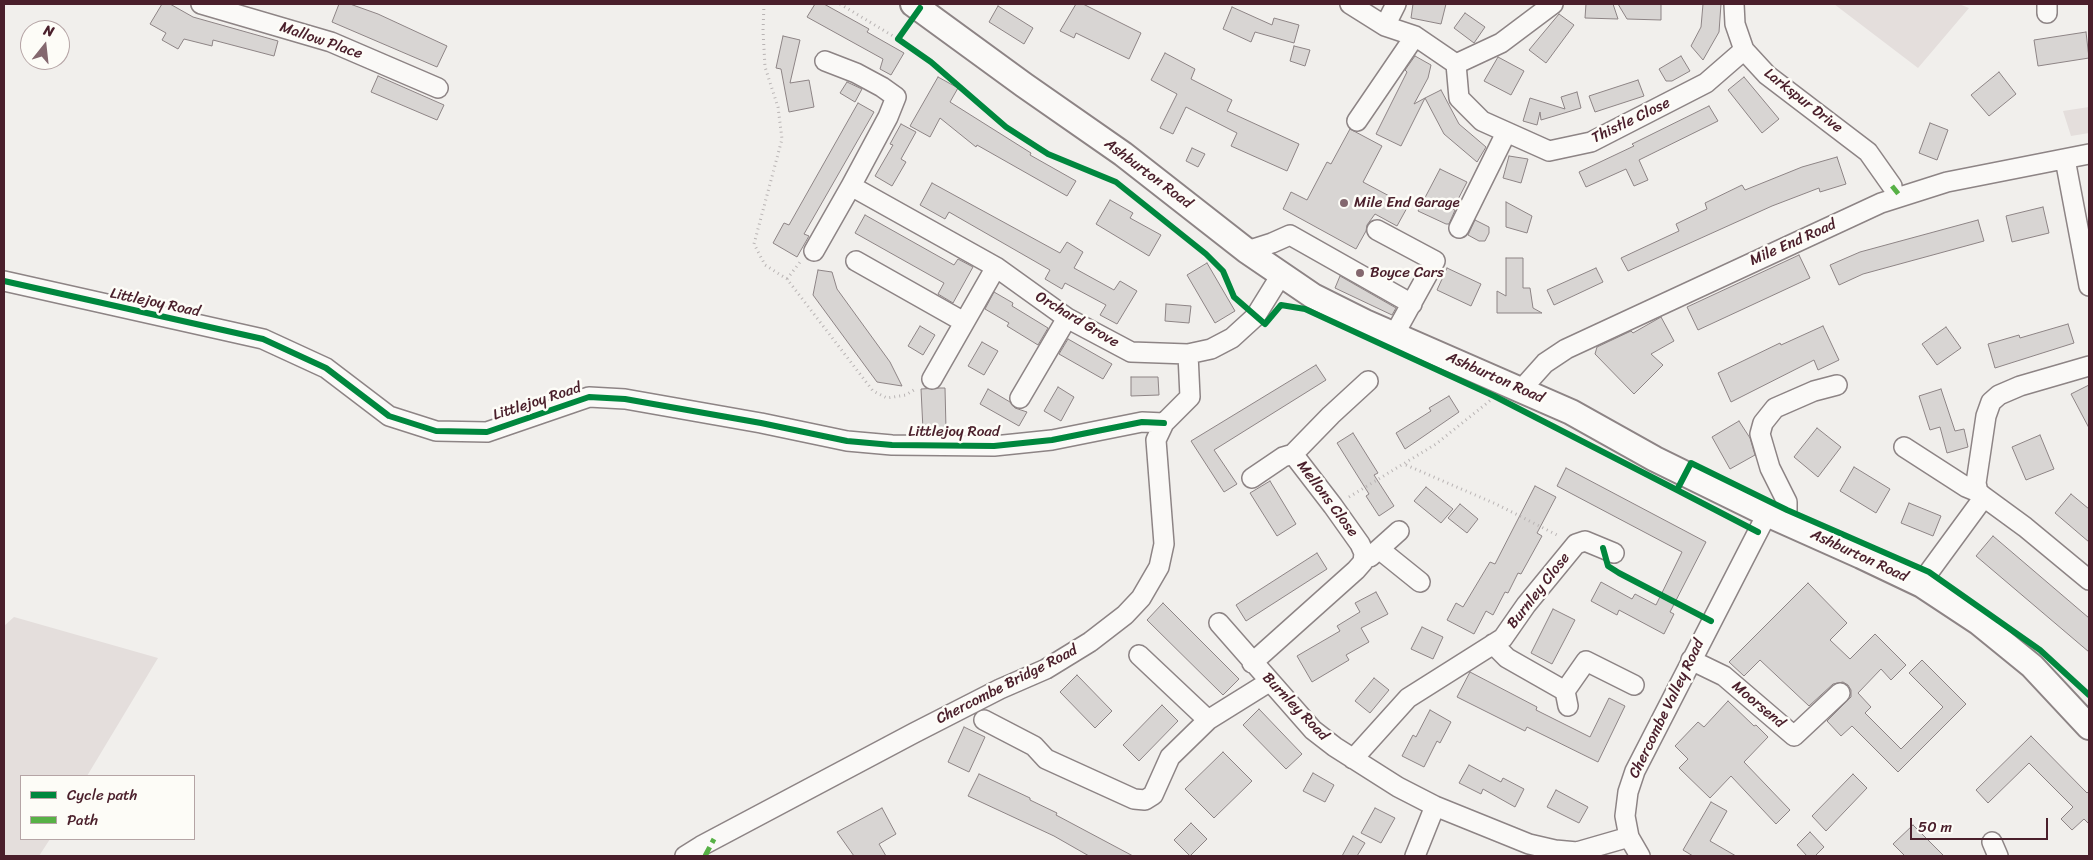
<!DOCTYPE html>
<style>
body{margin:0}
#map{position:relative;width:2093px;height:860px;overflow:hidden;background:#f1efec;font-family:Sriracha,sans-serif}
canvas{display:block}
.frame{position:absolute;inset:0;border:5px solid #4a1f2b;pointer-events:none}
.legend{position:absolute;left:20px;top:775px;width:175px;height:65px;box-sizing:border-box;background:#fdfcf7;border:1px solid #b5a4a5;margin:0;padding:6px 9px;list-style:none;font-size:15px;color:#4a1f2b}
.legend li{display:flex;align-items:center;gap:10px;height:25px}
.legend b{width:25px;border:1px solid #b5a4a5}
.north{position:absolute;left:20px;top:20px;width:50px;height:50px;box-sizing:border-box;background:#fdfcf7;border:1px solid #b5a4a5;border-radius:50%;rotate:16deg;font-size:14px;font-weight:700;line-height:20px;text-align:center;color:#4a1f2b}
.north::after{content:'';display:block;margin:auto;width:18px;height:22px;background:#84686f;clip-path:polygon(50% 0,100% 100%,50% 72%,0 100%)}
.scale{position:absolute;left:1910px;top:818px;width:138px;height:22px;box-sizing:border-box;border:2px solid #4a1f2b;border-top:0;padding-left:6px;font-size:15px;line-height:18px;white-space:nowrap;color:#4a1f2b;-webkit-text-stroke:4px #fdfcf7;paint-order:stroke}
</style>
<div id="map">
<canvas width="2093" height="860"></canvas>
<div class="frame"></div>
<ul class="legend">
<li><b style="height:6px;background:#00873e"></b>Cycle path</li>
<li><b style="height:6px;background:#57b146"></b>Path</li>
</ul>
<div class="north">N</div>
<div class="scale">50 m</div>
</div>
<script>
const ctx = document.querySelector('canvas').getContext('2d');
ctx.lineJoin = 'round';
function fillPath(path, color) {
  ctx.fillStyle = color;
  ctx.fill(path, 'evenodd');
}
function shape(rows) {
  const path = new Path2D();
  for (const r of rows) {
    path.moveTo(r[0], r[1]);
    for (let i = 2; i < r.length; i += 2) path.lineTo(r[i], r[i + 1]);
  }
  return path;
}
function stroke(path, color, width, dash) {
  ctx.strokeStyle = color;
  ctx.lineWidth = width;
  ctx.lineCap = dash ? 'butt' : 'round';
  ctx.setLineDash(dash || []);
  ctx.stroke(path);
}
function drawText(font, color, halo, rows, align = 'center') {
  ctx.font = font + ' Sriracha,sans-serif';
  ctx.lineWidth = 5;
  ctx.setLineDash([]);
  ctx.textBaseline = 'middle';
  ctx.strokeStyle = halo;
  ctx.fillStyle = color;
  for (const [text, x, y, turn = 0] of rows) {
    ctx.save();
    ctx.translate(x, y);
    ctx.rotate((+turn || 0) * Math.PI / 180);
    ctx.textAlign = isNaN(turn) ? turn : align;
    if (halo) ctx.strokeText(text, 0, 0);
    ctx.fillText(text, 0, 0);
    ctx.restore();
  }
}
fillPath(shape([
 [1834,4,1959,4,1969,8,1918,68],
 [2089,107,2089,133,2071,136,2063,111],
 [14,617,158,658,87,776,21,776,21,839,50,839,39,856,4,856,4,626]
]), '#e4dedc');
const building = shape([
 [162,4,170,4,193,17,278,41,274,56,213,40,212,46,184,39,178,49,162,40,166,33,150,24,162,4],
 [339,4,350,4,378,14,447,46,437,67,332,22,339,4],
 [815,4,824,4,869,29,867,32,904,53,891,75,880,69,883,59,807,17,815,4],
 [1076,4,1083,4,1141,33,1129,59,1076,33,1074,38,1060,31,1076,4],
 [1413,4,1446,4,1441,24,1411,18,1413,4],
 [1586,4,1613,4,1618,19,1585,18,1586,4],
 [1618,4,1661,4,1661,20,1627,19,1618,4],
 [1703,4,1721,4,1719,32,1703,60,1691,46,1701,27,1703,4],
 [998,6,1033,28,1024,44,989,22,998,6],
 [1232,7,1272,25,1274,18,1299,25,1294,43,1255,32,1251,42,1223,29,1232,7],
 [1465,13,1485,27,1474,43,1454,28,1465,13],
 [1559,14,1574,25,1546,63,1529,50,1559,14],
 [2086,32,2089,58,2038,66,2034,40,2086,32],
 [783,36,800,40,790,83,809,80,814,107,789,112,781,69,776,68,783,36],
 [1294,46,1310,50,1305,66,1290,61,1294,46],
 [1165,53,1195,69,1191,79,1232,100,1227,111,1299,144,1287,171,1231,146,1237,133,1186,107,1173,134,1160,128,1177,94,1151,80,1165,53],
 [1415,56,1431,65,1428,78,1414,104,1425,98,1401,146,1376,134,1407,72,1405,70,1415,56],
 [1681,56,1690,71,1672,81,1666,81,1659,69,1681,56],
 [1498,57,1524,71,1511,95,1484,81,1498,57],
 [1999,72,2016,94,1989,116,1971,95,1999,72],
 [378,76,444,105,437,120,371,92,378,76],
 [938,77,958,88,950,102,1031,153,1030,155,1076,181,1067,196,977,145,976,147,940,118,930,137,910,126,938,77],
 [1744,77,1779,119,1762,133,1728,90,1744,77],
 [1638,80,1644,96,1595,112,1589,96,1638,80],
 [847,82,862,89,855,102,840,93,847,82],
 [1441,90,1459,124,1486,147,1477,162,1444,134,1425,98,1441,90],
 [1577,92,1581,108,1541,120,1540,112,1537,125,1523,121,1530,98,1565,109,1561,97,1577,92],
 [858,103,874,112,804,234,809,236,797,257,773,243,784,223,789,225,858,103],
 [1709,106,1718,121,1639,160,1648,180,1634,186,1626,169,1586,187,1579,172,1634,146,1632,144,1709,106],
 [1930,123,1948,130,1937,160,1919,153,1930,123],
 [901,124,916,132,901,159,906,162,892,186,875,176,893,145,890,144,901,124],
 [1350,129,1382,146,1363,182,1408,206,1397,226,1375,214,1367,225,1366,231,1356,249,1283,209,1291,192,1307,200,1327,162,1331,164,1350,129],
 [1192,148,1205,154,1198,167,1186,161,1192,148],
 [1509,156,1528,159,1521,183,1503,178,1509,156],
 [1837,157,1846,184,1820,192,1819,188,1772,206,1628,271,1621,258,1679,231,1676,224,1707,209,1705,203,1742,185,1745,190,1802,167,1837,157],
 [1440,169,1467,182,1453,209,1455,210,1449,224,1446,224,1418,211,1440,169],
 [932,183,1060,253,1067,242,1083,252,1074,268,1114,290,1120,281,1137,291,1117,324,1100,315,1106,305,1065,283,1062,289,1045,279,1050,270,949,212,945,219,920,205,932,183],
 [1110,200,1133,213,1130,218,1161,235,1149,256,1096,224,1110,200],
 [1506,202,1532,216,1527,233,1506,227,1506,202],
 [2043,207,2049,233,2012,242,2006,216,2043,207],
 [865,215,954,265,958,259,973,267,953,303,938,294,944,283,855,233,865,215],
 [1475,220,1489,227,1489,233,1485,241,1479,241,1468,235,1475,220],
 [1978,220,1984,241,1863,274,1839,285,1830,265,1860,252,1978,220],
 [1799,255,1810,278,1698,330,1687,307,1799,255],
 [1506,258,1523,258,1523,288,1530,288,1533,308,1542,313,1497,313,1497,291,1506,296,1506,258],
 [1207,263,1235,311,1215,323,1187,275,1207,263],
 [1447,268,1481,284,1471,306,1437,290,1447,268],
 [1596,268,1603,282,1554,305,1547,290,1596,268],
 [818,270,832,272,837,289,890,362,902,386,877,382,813,295,818,270],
 [1340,276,1396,308,1392,315,1335,288,1340,276],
 [994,292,1013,303,1012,306,1048,328,1038,345,1007,326,1009,323,985,309,994,292],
 [1166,304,1191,306,1189,323,1165,321,1166,304],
 [1661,317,1674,341,1651,354,1663,365,1634,394,1595,354,1597,347,1631,331,1633,333,1661,317],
 [2068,324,2074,343,1995,368,1988,344,2019,335,2020,338,2068,324],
 [920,326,935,335,923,355,908,346,920,326],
 [1823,326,1839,360,1818,370,1814,360,1731,402,1718,373,1780,343,1781,345,1823,326],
 [1946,327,1961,348,1937,365,1922,344,1946,327],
 [1068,339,1112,364,1103,379,1059,354,1068,339],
 [982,342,998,351,984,375,968,366,982,342],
 [1316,365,1326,380,1214,450,1237,484,1224,492,1191,441,1316,365],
 [1131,377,1158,377,1159,395,1131,396,1131,377],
 [2089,385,2089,428,2071,394,2089,385],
 [1058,387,1074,397,1061,421,1044,411,1058,387],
 [938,388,945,388,946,429,923,430,921,389,938,388],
 [988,389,1010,402,1015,408,1027,412,1019,426,980,404,988,389],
 [1941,389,1955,431,1964,429,1968,447,1947,453,1940,427,1930,430,1919,396,1941,389],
 [1449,396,1459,412,1405,449,1396,433,1431,411,1429,408,1449,396],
 [1739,421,1750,438,1755,455,1730,469,1712,437,1739,421],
 [1817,428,1841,447,1818,477,1794,457,1817,428],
 [1353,433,1378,473,1374,475,1394,506,1379,516,1366,496,1369,494,1337,443,1353,433],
 [2040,435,2054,469,2026,480,2012,447,2040,435],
 [1854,467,1890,489,1876,513,1840,491,1854,467],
 [1566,468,1706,542,1670,612,1674,614,1664,634,1619,610,1617,615,1591,601,1601,582,1632,599,1635,594,1656,605,1682,552,1557,486,1566,468],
 [1270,481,1296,524,1277,536,1250,493,1270,481],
 [1535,486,1556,497,1537,533,1542,536,1521,574,1518,573,1508,593,1505,592,1493,615,1486,611,1474,634,1447,620,1456,603,1463,607,1490,562,1495,564,1535,486],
 [1426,487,1453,509,1441,523,1414,501,1426,487],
 [2071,494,2089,509,2089,542,2055,513,2071,494],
 [1909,503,1941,516,1933,536,1901,523,1909,503],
 [1460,504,1478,519,1467,533,1448,518,1460,504],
 [1993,536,2089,618,2089,652,1976,556,1993,536],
 [1317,553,1327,569,1246,621,1236,605,1317,553],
 [1808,583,1847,623,1830,640,1850,659,1875,634,1906,665,1891,680,1881,669,1858,693,1871,707,1865,713,1901,749,1943,707,1909,673,1922,660,1966,704,1898,772,1852,726,1841,736,1827,721,1851,697,1851,690,1848,685,1843,682,1833,684,1809,706,1760,660,1744,676,1729,662,1808,583],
 [1376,592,1388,614,1361,628,1369,642,1346,655,1349,660,1312,682,1297,656,1340,631,1337,626,1360,612,1355,603,1376,592],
 [1163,603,1239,679,1223,695,1147,620,1163,603],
 [1553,609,1575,620,1552,664,1531,653,1553,609],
 [1422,627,1443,637,1433,659,1411,649,1422,627],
 [1470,672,1537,707,1536,710,1590,737,1609,698,1625,706,1598,762,1527,727,1525,731,1457,697,1470,672],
 [1077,675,1112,711,1095,728,1060,692,1077,675],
 [1374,678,1389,690,1370,713,1355,701,1374,678],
 [1728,701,1754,726,1756,725,1768,737,1744,762,1790,810,1776,824,1731,776,1710,798,1679,768,1688,759,1675,746,1698,722,1704,727,1728,701],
 [1162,705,1178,721,1139,761,1123,745,1162,705],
 [1259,709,1302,754,1286,769,1243,725,1259,709],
 [1430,710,1451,722,1440,743,1437,741,1424,767,1402,756,1413,735,1416,737,1430,710],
 [964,727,985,737,969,772,948,762,964,727],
 [2031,736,2087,793,2089,791,2089,824,2084,819,2072,830,2061,819,2073,807,2029,763,1988,803,1976,790,2031,736],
 [1223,752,1252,781,1214,818,1185,789,1223,752],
 [1469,765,1501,782,1503,778,1524,789,1515,807,1483,789,1481,794,1459,783,1469,765],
 [1313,773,1334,785,1325,802,1303,791,1313,773],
 [979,774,1030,798,1030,800,1057,813,1056,815,1133,856,1089,856,1054,836,968,796,979,774],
 [1853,774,1867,788,1826,831,1812,816,1853,774],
 [1556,790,1588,807,1579,823,1547,807,1556,790],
 [1711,802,1727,811,1710,841,1736,856,1693,856,1683,850,1711,802],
 [882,808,896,834,879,844,886,856,854,856,837,832,882,808],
 [1375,808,1395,818,1381,843,1361,833,1375,808],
 [1191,823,1207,839,1190,856,1174,840,1191,823],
 [1913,825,1944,856,1905,856,1893,844,1913,825],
 [1810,832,1824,847,1815,856,1807,856,1797,845,1810,832],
 [1353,836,1365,843,1357,856,1342,856,1353,836]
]);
fillPath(building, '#d8d5d3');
stroke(building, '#8d8485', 1);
const minor = shape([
 [201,4,331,42,438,88],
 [1350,4,1385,26,1415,36,1456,64,1459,98,1482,121,1549,151,1591,142,1706,83,1744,50],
 [1734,4,1735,24,1744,50,1767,75,1868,152,1892,186],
 [2047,13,2047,4],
 [1385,26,1396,4],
 [825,61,856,73,882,87,896,97,888,117,851,186],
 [1456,64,1501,43,1553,4],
 [1357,121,1415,36],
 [2065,159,2089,286],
 [1459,228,1506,133],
 [1377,230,1435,261,1394,335],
 [814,251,851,186,996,267,1067,318,1131,352,1188,354,1211,349,1232,338,1255,317,1281,275],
 [1247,251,1272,243,1290,235,1412,304],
 [856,261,964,322],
 [4,281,263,339,326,368,389,416,436,431,487,432,589,397,625,399,761,423,847,441,892,445,994,446,1052,440,1142,422,1164,423],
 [2089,366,2020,386,1999,395,1991,402,1986,416,1976,483,1978,492,1984,497,2025,527,2089,580],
 [932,379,996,267],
 [1523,391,1528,382,1545,363,1566,349,1881,203,1947,182,2089,154],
 [1020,398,1067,318],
 [1904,447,1966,487,1978,492],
 [1293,454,1331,415,1368,381],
 [1252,478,1283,457,1293,454,1333,506,1360,544,1364,553,1363,562,1356,570,1252,663],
 [1782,520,1787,510,1787,502,1770,468,1760,434,1763,423,1775,408,1814,391,1837,385],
 [1379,549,1420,582],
 [1370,557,1399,531],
 [1922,585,1929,572,1984,497],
 [1219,623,1313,730,1335,747,1398,787,1435,806,1529,844,1555,850,1577,852,1629,837],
 [1493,644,1507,658,1565,691,1568,706],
 [1139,655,1208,720],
 [1691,660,1724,676,1794,736,1840,693],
 [1565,691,1586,661,1634,685],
 [984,720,1034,746,1046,759,1134,799,1145,800,1153,795,1170,757,1208,720,1269,682],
 [1353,759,1408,698,1503,638,1526,605,1576,544,1585,541,1614,553],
 [1992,842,1998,856],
 [685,856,701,846,914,733,1000,689,1046,669,1090,642,1125,615,1141,598,1159,567,1164,544,1156,440,1164,423,1190,397,1188,354],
 [1415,856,1435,806],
 [1640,856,1629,837,1625,816,1628,792,1635,771,1767,514]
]);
const major = shape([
 [913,4,1024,85,1123,154,1247,251,1313,296,1365,322,1571,412,1655,459,1767,514,1861,556,1922,585,1978,622,2032,666,2089,727]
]);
stroke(minor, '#8d8485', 22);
stroke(major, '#8d8485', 28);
stroke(shape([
 [764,4,763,31,765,67,778,107,782,139,754,244,765,265,787,279,873,391,887,398,906,395,917,388],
 [840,4,898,39],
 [787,279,800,262],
 [1406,465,1496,504,1559,536],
 [1349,497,1436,444,1492,399]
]), '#b9b4b4', 3, [1, 4]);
stroke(minor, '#faf9f7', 19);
stroke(major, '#faf9f7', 24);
stroke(shape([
 [1892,186,1900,196],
 [705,856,714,839]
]), '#57b146', 5, [10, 5]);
stroke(shape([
 [920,8,898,39,931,62,1006,127,1048,154,1116,182,1206,254,1223,271,1234,297,1265,324,1281,305,1305,309,1494,396,1677,490,1691,463,1787,510,1929,572,2040,650,2089,695],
 [4,281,263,339,326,368,389,416,436,431,487,432,589,397,625,399,761,423,847,441,892,445,994,446,1052,440,1142,422,1164,423],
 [1677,490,1758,532],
 [1603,548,1608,566,1619,573,1711,621]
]), '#00873e', 6);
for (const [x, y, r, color] of [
 [1344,203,5,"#84686f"],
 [1360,273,5,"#84686f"]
]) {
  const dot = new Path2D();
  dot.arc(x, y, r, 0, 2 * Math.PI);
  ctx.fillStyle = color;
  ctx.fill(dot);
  stroke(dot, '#fdfcf7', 2);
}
drawText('15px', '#4a1f2b', '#fdfcf7', [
 ["Mallow Place",321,41,19],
 ["Larkspur Drive",1803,101,38],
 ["Thistle Close",1631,121,-26],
 ["Ashburton Road",1148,174,37],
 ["Mile End Road",1793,243,-24],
 ["Littlejoy Road",155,303,12],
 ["Orchard Grove",1077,320,31],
 ["Ashburton Road",1495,378,24],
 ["Littlejoy Road",537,402,-18],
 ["Littlejoy Road",954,432],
 ["Mellons Close",1327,499,53],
 ["Ashburton Road",1859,556,25],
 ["Burnley Close",1539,591,-52],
 ["Chercombe Bridge Road",1007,685,-27],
 ["Moorsend",1758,705,40],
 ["Burnley Road",1295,707,46],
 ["Chercombe Valley Road",1667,709,-64]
]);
drawText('15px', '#4a1f2b', '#fdfcf7', [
 ["Mile End Garage",1354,203],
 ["Boyce Cars",1370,273]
], 'left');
</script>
